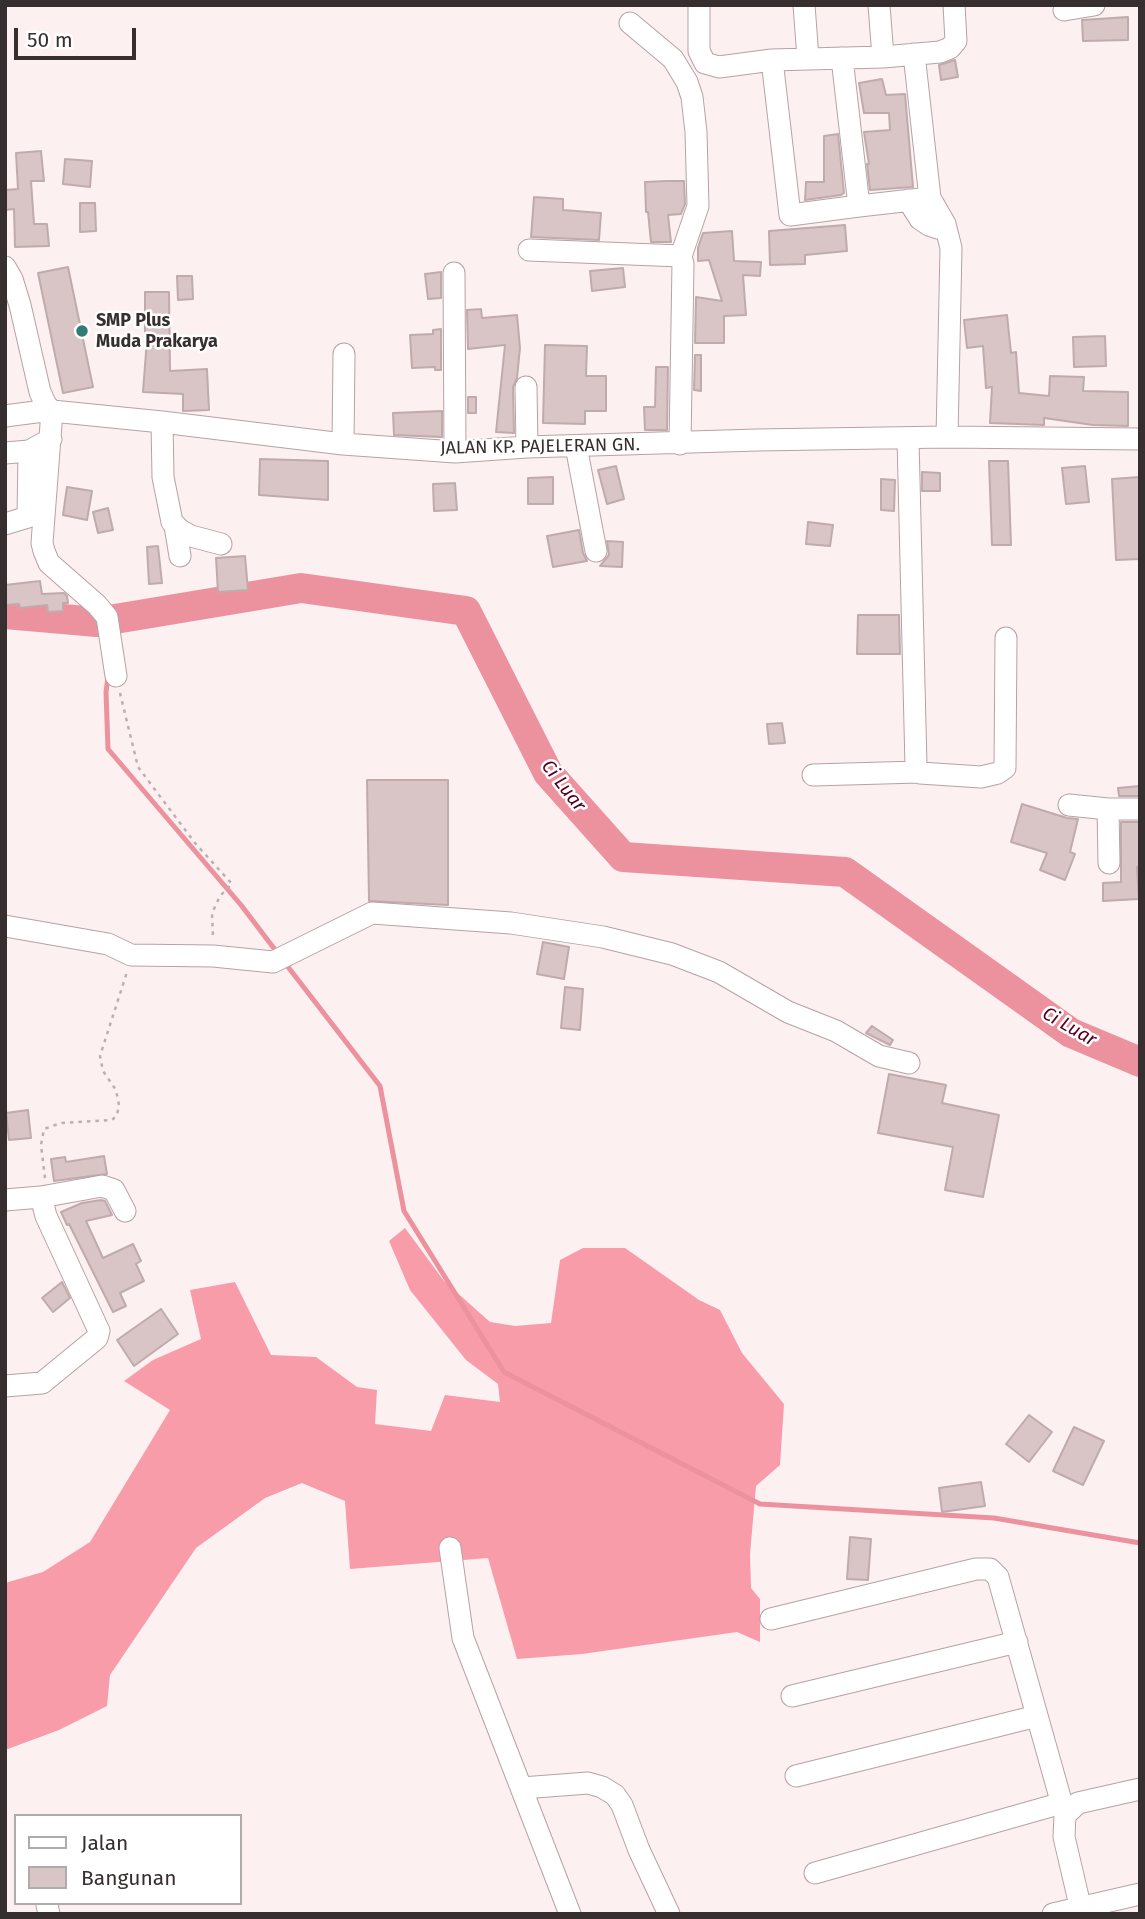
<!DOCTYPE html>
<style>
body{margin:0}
#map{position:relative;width:1145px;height:1919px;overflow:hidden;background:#fdf0f1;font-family:"Fira Sans",sans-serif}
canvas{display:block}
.frame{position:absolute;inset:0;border:7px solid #362e2f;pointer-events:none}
.legend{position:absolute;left:14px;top:1814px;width:228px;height:91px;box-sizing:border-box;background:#fff;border:2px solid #afabac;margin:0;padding:9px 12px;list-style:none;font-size:21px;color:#362e2f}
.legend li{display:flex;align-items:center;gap:14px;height:35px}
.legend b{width:35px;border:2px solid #afabac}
.scale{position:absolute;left:14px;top:28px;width:122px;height:32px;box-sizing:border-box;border:4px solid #362e2f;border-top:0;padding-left:9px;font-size:21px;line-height:24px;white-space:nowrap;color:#362e2f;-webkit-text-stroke:5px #fff;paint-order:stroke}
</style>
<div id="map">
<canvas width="1145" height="1919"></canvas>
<div class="frame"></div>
<ul class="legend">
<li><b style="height:9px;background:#fff"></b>Jalan</li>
<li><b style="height:19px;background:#d9c4c6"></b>Bangunan</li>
</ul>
<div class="scale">50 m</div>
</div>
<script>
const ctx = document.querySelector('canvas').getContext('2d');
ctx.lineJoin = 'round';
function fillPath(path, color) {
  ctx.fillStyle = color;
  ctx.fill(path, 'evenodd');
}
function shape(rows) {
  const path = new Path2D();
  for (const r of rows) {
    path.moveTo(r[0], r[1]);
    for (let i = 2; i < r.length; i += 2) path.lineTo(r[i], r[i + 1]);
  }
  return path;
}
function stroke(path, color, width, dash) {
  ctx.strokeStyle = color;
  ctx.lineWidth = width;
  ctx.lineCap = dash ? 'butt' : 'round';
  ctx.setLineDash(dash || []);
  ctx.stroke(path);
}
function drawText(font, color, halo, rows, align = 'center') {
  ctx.font = font + ' "Fira Sans",sans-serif';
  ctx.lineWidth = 5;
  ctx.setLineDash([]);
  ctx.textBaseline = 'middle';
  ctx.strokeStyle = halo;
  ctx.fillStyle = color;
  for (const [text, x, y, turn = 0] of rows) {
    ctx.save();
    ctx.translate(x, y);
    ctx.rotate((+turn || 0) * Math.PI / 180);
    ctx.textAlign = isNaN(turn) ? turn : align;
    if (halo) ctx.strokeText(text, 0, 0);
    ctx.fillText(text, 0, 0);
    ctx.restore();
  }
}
fillPath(shape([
 [405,1228,444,1281,490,1322,515,1326,551,1323,560,1260,583,1248,625,1248,699,1300,720,1310,742,1353,784,1404,780,1465,756,1486,750,1554,751,1588,760,1599,760,1642,737,1632,582,1654,517,1659,488,1558,350,1569,345,1501,302,1483,265,1498,196,1548,110,1675,107,1706,59,1730,5,1750,5,1583,43,1572,90,1542,170,1410,124,1381,153,1360,201,1339,190,1290,235,1282,271,1355,316,1357,357,1387,377,1390,375,1424,431,1431,445,1395,500,1402,498,1384,466,1360,410,1290,389,1241]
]), '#f89ca9');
stroke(shape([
 [108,677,106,692,108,749,241,905,279,955],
 [285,963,380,1086,404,1211,504,1372,760,1504,994,1518,1140,1543]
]), '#ec929e', 5);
stroke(shape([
 [5,614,97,622,301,588,466,611,548,773,623,857,845,872,1071,1033,1140,1062]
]), '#ec929e', 30);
const building = shape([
 [1128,17,1128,40,1083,41,1082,20,1128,17],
 [955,60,958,77,941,80,939,65,955,60],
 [882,79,886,95,905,94,913,187,870,190,867,164,869,164,864,132,890,130,889,113,864,113,859,83,882,79],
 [838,134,844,193,841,195,805,200,806,182,824,182,824,136,838,134],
 [41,151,44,181,31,181,34,224,47,224,49,246,15,247,14,209,5,210,5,190,18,189,16,153,41,151],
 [65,159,92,161,90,187,63,184,65,159],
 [667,181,684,181,685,204,681,214,668,215,671,242,651,242,648,212,646,212,645,182,667,181],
 [534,197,563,199,563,210,601,213,599,240,531,237,534,197],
 [80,203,95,203,96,231,80,232,80,203],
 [845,225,847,251,805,255,805,264,770,265,769,231,845,225],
 [732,231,734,261,761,262,760,276,743,275,746,315,724,316,724,343,695,343,696,297,722,301,709,260,698,261,698,248,703,233,732,231],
 [68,267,93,387,63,393,38,273,68,267],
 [623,268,625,287,592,291,590,271,623,268],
 [441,272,441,298,428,299,425,274,441,272],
 [177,276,192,276,193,299,178,300,177,276],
 [145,292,169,292,170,371,207,369,209,410,183,411,183,394,143,392,147,339,145,339,145,292],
 [481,309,482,318,517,315,520,348,517,378,513,387,514,433,496,432,505,345,468,349,467,310,481,309],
 [1007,315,1011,353,1016,352,1019,393,1049,396,1050,376,1084,377,1083,391,1128,392,1128,426,1093,425,1044,418,1044,425,990,423,992,387,986,388,983,346,967,348,964,320,1007,315],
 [441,329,441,370,435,370,435,367,412,368,410,335,433,334,433,330,441,329],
 [1105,336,1106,366,1074,367,1073,337,1105,336],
 [545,345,587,346,586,376,606,376,606,411,585,411,585,424,543,423,545,345],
 [695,355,701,355,701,391,694,390,695,355],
 [656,367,668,367,667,430,645,430,644,407,655,407,656,367],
 [468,397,476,397,476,413,468,413,468,397],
 [442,411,442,437,394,435,393,413,442,411],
 [260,459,328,461,328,500,259,495,260,459],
 [989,461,1008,461,1011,545,992,545,989,461],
 [616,466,624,499,607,504,598,470,616,466],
 [1085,466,1089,502,1066,504,1062,468,1085,466],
 [922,472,940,473,940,491,922,491,922,472],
 [553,477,553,504,528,504,528,478,553,477],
 [1140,477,1140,559,1116,560,1112,479,1140,477],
 [881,479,895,480,894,511,881,510,881,479],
 [455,483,457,510,434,511,433,484,455,483],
 [67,487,92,491,87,520,63,515,67,487],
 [108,508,113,530,98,533,93,512,108,508],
 [808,522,833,525,830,546,806,544,808,522],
 [579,530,583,553,587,561,553,567,547,536,579,530],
 [607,541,623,542,622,567,600,566,609,555,607,541],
 [158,546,162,583,149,584,147,547,158,546],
 [245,556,248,590,218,592,216,558,245,556],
 [40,581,42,594,64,593,67,596,68,603,63,603,63,611,48,612,47,605,20,608,19,604,5,605,5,585,40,581],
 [858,615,899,615,900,654,857,654,858,615],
 [782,723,785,743,769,744,767,724,782,723],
 [367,780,448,780,448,905,369,901,367,780],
 [1140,786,1140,796,1119,796,1118,788,1140,786],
 [1022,804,1067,818,1078,819,1070,852,1075,854,1065,880,1040,870,1047,853,1011,842,1022,804],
 [1121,822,1140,822,1140,867,1137,867,1139,899,1103,901,1103,883,1121,882,1121,822],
 [543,942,569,947,564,979,537,974,543,942],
 [565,987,583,989,580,1030,561,1028,565,987],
 [872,1026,893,1040,890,1045,866,1033,872,1026],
 [889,1074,946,1085,942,1103,999,1115,983,1197,945,1190,953,1147,878,1133,889,1074],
 [28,1110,31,1138,9,1140,6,1113,28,1110],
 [104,1156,107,1174,54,1181,51,1159,65,1157,66,1162,104,1156],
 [101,1200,105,1201,112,1215,86,1221,103,1258,133,1244,141,1261,136,1264,144,1281,120,1293,126,1306,113,1312,69,1224,67,1225,61,1212,82,1203,101,1200],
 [62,1282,70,1298,53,1312,42,1298,62,1282],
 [161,1309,178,1334,134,1366,117,1340,161,1309],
 [1029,1415,1052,1432,1029,1462,1006,1444,1029,1415],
 [1074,1427,1104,1441,1083,1485,1053,1471,1074,1427],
 [981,1482,985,1506,942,1512,939,1488,981,1482],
 [850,1537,871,1539,868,1580,847,1579,850,1537]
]);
fillPath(building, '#d9c4c6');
stroke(building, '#bfabac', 2);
const minor = shape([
 [699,5,699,51,705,63,719,67,772,60,883,57,940,52,950,48,956,41,954,5],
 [804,5,808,58],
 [879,5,883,57],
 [1064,10,1094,5],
 [630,23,673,59,687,82,692,97,696,132,698,206,681,256],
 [914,54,930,198,945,224,951,248,947,437],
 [842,58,859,206,930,198],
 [772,60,790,215,859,206],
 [908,200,920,219,929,225,938,228,945,224],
 [529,250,681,256,683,264,680,444],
 [5,267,12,279,20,305,40,392,46,405,52,411,162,422,343,444,455,452,527,447,757,440,947,437,1140,439],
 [454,273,455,452],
 [526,387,527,447],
 [52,411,42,543,44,551,49,563,97,605,107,617,116,676],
 [5,416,51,410],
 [162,422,163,477,172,522,180,530,191,536,221,544],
 [908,439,916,766,920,773,981,777,998,773,1005,768,1006,638],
 [343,444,344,354],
 [576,446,596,551],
 [5,453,29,451],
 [5,524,28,517,29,451,51,439],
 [175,526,180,556],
 [813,775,918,772],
 [1069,805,1108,809,1140,809],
 [1108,809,1109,863],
 [5,926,108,944,131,955,213,956,273,962,372,913,511,923,603,937,672,954,719,972,788,1012,836,1031,879,1056,909,1063],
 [5,1200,41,1197,102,1186,114,1190,125,1211],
 [5,1386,42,1383,97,1338,99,1331,46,1216,41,1197],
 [450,1548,463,1638,570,1914],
 [771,1619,976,1569,990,1569,998,1577,1065,1815],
 [792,1696,1017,1642],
 [796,1776,1037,1716],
 [522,1788,588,1783,602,1787,615,1795,622,1805,639,1850,669,1914],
 [815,1873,1062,1803],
 [47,1905,49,1914],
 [1053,1914,1140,1894],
 [1082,1914,1064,1837,1065,1815,1078,1803,1140,1789]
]);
stroke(minor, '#b6a2a4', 23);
stroke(shape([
 [120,693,138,767,195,843,232,884,220,896,212,913,213,938],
 [45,1178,41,1145,44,1129,61,1123,112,1120,117,1115,119,1105,116,1090,103,1071,100,1056,127,972]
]), '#bbb0b1', 2.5, [3.5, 5]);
stroke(minor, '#fff', 21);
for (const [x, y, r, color] of [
 [82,331,7,"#337b78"]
]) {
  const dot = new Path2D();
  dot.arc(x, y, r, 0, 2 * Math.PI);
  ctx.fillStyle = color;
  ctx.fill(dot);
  stroke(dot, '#fff', 2.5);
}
drawText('bold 18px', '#362e2f', '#fff', [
 ["SMP Plus",96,321],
 ["Muda Prakarya",96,342]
], 'left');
drawText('18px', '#362e2f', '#fff', [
 ["JALAN KP. PAJELERAN GN.",540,447,-1]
]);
drawText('italic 19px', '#53011b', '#fff', [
 ["Ci Luar",563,786,52],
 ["Ci Luar",1069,1027,30]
]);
</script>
